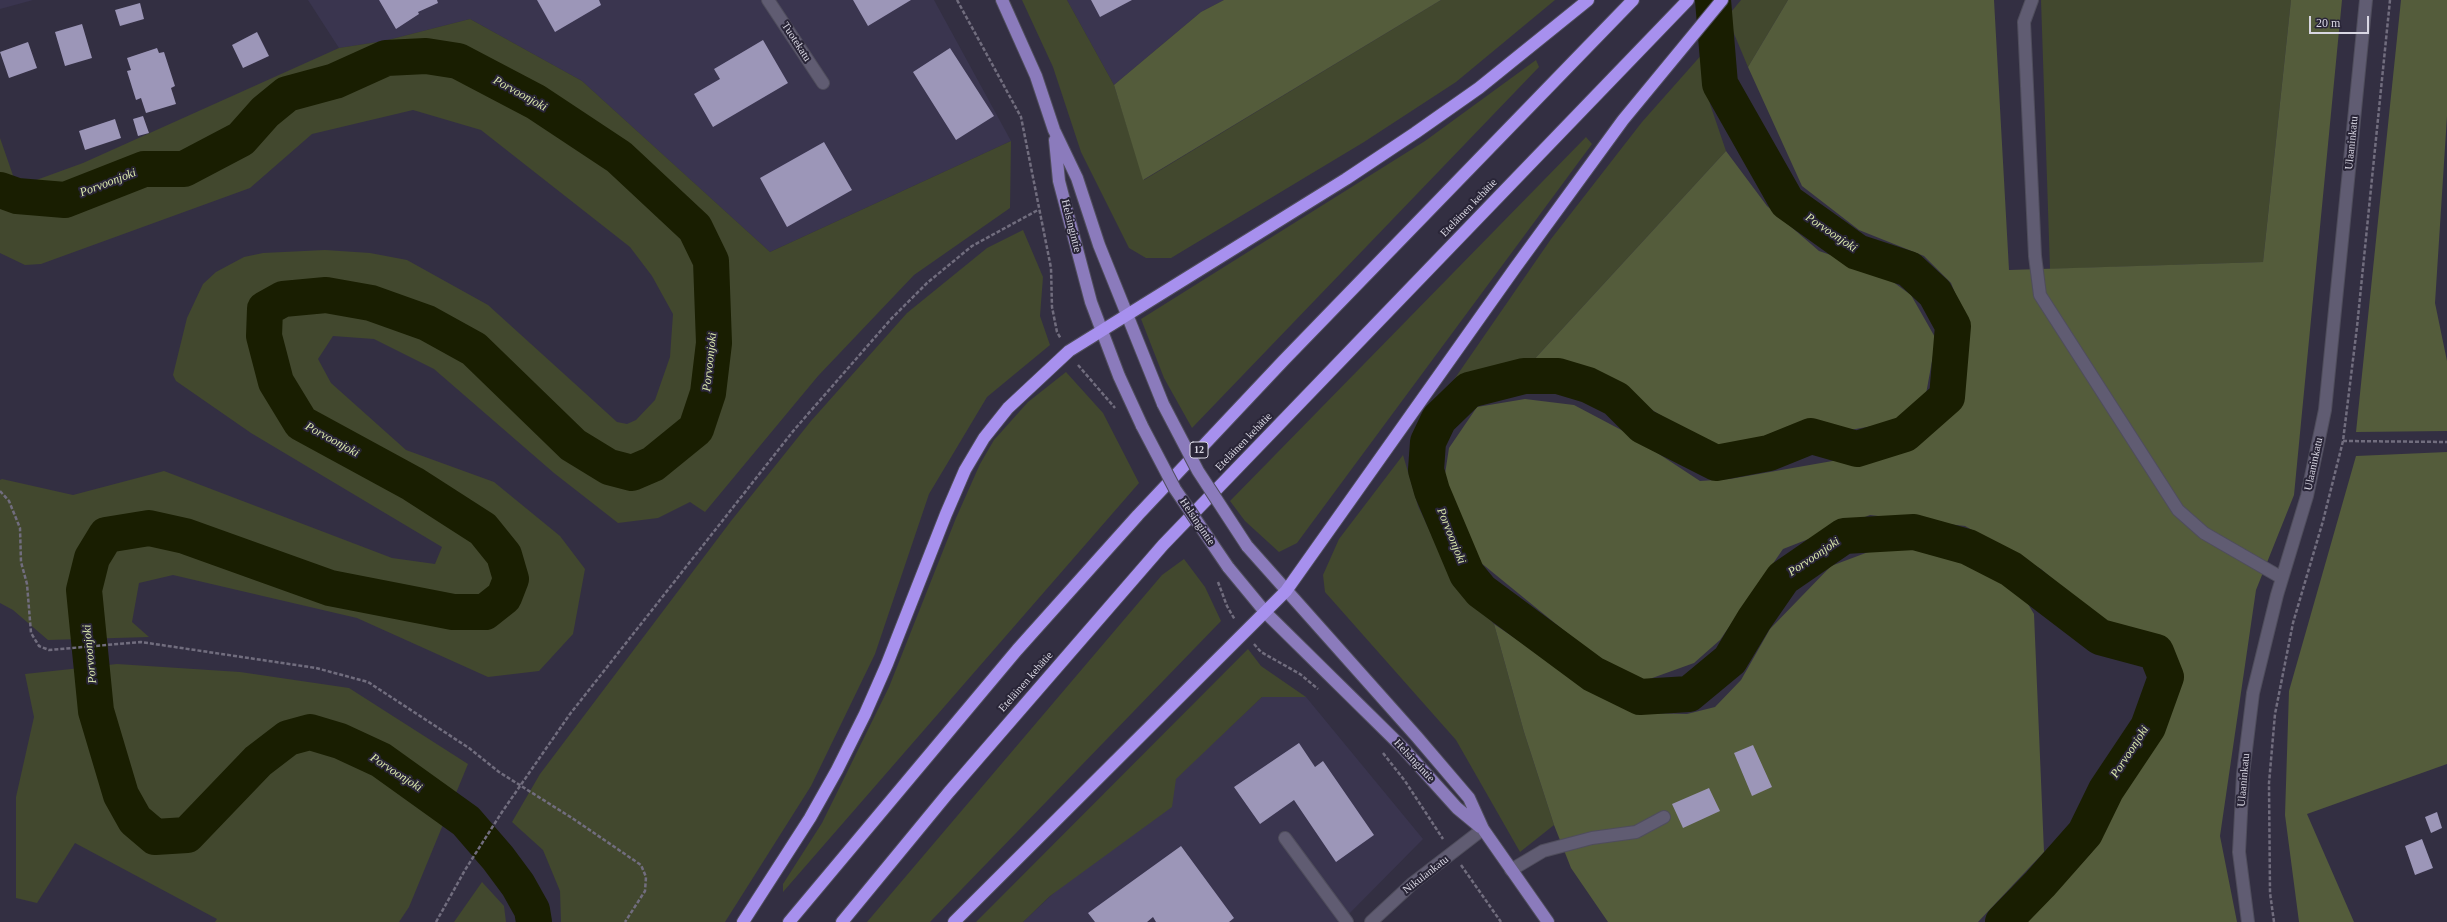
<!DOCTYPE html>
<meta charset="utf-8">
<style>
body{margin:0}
#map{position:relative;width:2447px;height:922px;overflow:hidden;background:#332f42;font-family:Georgia,serif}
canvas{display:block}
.scale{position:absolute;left:2309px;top:16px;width:60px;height:18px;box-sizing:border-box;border:2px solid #d9d7e3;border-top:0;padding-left:5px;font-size:12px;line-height:14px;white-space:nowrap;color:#d9d7e3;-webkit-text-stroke:3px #292537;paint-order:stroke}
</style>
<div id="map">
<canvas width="2447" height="922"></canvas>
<div class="scale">20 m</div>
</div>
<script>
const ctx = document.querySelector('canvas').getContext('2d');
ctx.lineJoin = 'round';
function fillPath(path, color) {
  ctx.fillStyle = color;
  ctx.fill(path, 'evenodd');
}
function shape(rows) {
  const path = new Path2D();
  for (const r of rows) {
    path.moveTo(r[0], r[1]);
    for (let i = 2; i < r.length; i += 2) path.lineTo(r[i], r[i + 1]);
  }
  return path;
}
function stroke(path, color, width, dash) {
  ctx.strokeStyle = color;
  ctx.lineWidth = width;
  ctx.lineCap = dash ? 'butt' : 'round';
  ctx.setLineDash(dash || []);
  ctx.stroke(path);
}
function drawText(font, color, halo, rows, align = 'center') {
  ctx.font = font + ' Georgia,serif';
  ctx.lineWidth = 4;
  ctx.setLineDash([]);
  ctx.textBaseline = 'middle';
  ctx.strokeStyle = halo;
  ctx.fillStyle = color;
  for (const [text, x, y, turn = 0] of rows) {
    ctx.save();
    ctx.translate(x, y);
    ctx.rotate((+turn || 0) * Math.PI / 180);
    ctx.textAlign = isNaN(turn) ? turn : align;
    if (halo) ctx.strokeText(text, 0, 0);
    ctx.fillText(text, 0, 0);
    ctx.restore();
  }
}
fillPath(shape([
 [0,0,33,0,0,9],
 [308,0,934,0,1011,141,770,252,582,81,470,19,384,41,339,48],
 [1067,0,1224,0,1201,12,1114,85],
 [1262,697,1306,697,1423,839,1341,922,1023,922]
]), '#3a354f');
fillPath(shape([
 [1022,0,1067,0,1114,85,1144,180,1441,0,1555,0,1456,82,1364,142,1171,258,1146,258,1129,248,1081,152,1053,67],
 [1741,0,1788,0,1748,67,1727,17],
 [2041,0,2291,0,2263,262,2050,269],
 [470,19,582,81,770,252,1011,141,1010,208,914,275,818,376,705,512,690,502,658,518,618,523,554,473,434,369,374,339,333,336,318,359,331,383,406,450,494,482,560,536,585,569,573,634,539,671,488,677,357,618,173,575,139,583,132,622,149,637,48,640,13,610,0,603,0,480,2,479,73,495,164,471,392,558,435,564,442,547,251,433,176,381,173,375,187,318,203,284,216,272,244,257,263,253,325,250,370,253,407,260,488,305,617,422,627,424,636,420,655,400,670,357,673,314,652,276,630,247,481,130,413,110,312,134,250,188,41,264,25,265,0,253,0,138,17,187,83,163,339,48,384,41],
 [1704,52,1710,104,1726,151,1530,364,1472,372,1442,397,1551,239,1642,122],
 [1536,60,1539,67,1192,428,1164,378,1141,319,1425,141],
 [1586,137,1592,144,1311,524,1297,543,1279,552,1245,521,1230,501],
 [1023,230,1043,277,1040,316,1050,345,987,397,929,494,875,654,811,786,725,922,561,922,560,891,543,850,512,822,540,774,731,521,811,421,907,313,987,248],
 [1066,372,1103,413,1139,483,783,892,783,884,822,823,889,687,956,518,980,464,994,440,1028,402],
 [1403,455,1418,506,1453,581,1494,624,1524,732,1554,825,1520,852,1456,740,1325,592,1323,575,1339,539],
 [1184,559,1205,587,1221,621,930,922,867,922,1162,575],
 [1248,649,1261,666,1306,697,1262,697,1176,779,1172,807,1050,896,1023,922,976,922],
 [117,664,240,672,349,688,468,764,409,907,399,922,215,922,217,919,75,843,37,903,16,898,16,797,34,717,25,674],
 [482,882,504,906,506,922,454,922]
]), '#42482e');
fillPath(shape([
 [1224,0,1441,0,1143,180,1114,85,1201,12],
 [1788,0,1994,0,2009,270,2263,262,2291,0,2342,0,2294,495,2256,590,2220,836,2237,922,2027,922,2091,853,2115,807,2161,736,2181,672,2161,636,2101,621,2041,569,1965,526,1870,515,1783,549,1720,640,1694,663,1644,681,1605,664,1464,549,1443,487,1449,448,1477,407,1525,399,1574,405,1627,433,1700,481,1730,479,1912,447,1962,402,1967,323,1951,283,1924,256,1859,230,1802,186,1748,67],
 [2401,0,2447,0,2447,116,2435,303,2447,361,2447,431,2356,432],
 [1726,151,1767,206,1819,251,1878,271,1911,295,1936,339,1926,394,1896,422,1844,431,1806,420,1730,449,1703,442,1595,374,1530,364],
 [2447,452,2447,764,2307,814,2354,922,2299,922,2285,815,2289,691,2356,456],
 [1879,548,1939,550,2019,589,2034,614,2044,852,1978,922,1608,922,1571,868,1554,825,1524,732,1494,624,1572,677,1638,713,1687,714,1715,707,1741,680,1770,629,1831,566]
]), '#545c3b');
stroke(shape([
 [1713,0,1720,84,1787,202,1857,252,1909,269,1935,293,1953,326,1947,397,1905,434,1857,449,1811,436,1769,453,1716,463,1643,426,1616,399,1588,385,1558,376,1524,376,1469,390,1439,419,1428,442,1426,470,1432,491,1467,574,1481,591,1593,674,1640,697,1689,694,1730,660,1754,620,1783,578,1844,536,1914,532,1968,547,2011,569,2100,637,2156,652,2166,677,2148,727,2106,790,2085,833,2040,884,2003,922],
 [0,190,17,196,65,200,144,169,184,169,241,139,265,112,287,94,335,81,386,58,426,56,458,61,536,102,619,157,695,228,711,261,714,343,708,393,696,429,653,464,632,473,609,467,573,445,474,349,427,323,371,303,326,295,283,299,265,309,264,336,276,382,301,423,413,484,483,529,504,555,511,579,504,597,485,612,453,612,330,588,185,536,149,528,106,535,92,558,84,590,96,711,121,795,135,820,155,837,187,835,258,761,288,738,310,732,340,741,381,760,466,821,498,858,518,885,532,910,534,922]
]), '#191e01', 36);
fillPath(shape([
 [379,0,437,0,438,3,418,12,419,14,396,29],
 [537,0,599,0,601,5,555,32],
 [853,0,911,0,868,26],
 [1091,0,1132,0,1100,17],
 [140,3,144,19,120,26,115,10],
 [82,24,92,58,65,66,55,32],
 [257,32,269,56,243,68,232,45],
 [763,40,788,83,713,127,694,94,720,79,714,69],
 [28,42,37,68,9,78,0,52],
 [157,48,159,53,164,52,175,86,171,88,176,104,146,113,141,98,136,100,127,71,131,70,127,58],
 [950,48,994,116,956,140,913,72],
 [143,116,149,133,138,136,133,119],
 [115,119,121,138,85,150,79,131],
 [824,142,852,190,787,227,760,178],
 [1299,743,1315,767,1323,761,1374,835,1336,862,1294,800,1260,824,1234,787],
 [1753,745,1772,787,1752,796,1734,753],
 [1709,788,1720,811,1683,828,1672,804],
 [2437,812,2442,828,2431,833,2425,817],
 [2422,839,2433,868,2415,875,2405,846],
 [1181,846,1234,918,1229,922,1156,922,1153,917,1147,922,1095,922,1088,913]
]), '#9c96b8');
const minor = shape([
 [768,0,823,83],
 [2032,0,2024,22,2035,256,2040,295,2178,510,2204,533,2282,578],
 [1285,838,1347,922],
 [1511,870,1543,851,1592,838,1636,832,1664,817],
 [1371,922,1413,883,1483,829],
 [2248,922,2239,852,2243,774,2253,693,2277,595,2307,496,2325,410,2366,0]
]);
const major = shape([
 [1002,0,1036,76,1054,130,1077,178,1099,245,1163,404],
 [1055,140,1059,181,1091,302,1119,376,1142,426],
 [1247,546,1417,737,1469,798,1483,829,1548,922],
 [1228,567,1266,613,1402,747,1457,808,1480,827]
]);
const highway = shape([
 [743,922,810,818,837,770,865,714,887,664,946,514,965,470,984,438,1008,408,1069,351,1346,179,1415,133,1479,88,1588,0],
 [789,922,1017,650,1138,515,1284,360,1633,0],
 [842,922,949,792,1163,545,1688,0],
 [954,922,1286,591,1515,268,1623,120,1722,0]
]);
stroke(minor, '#4f4d5c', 14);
stroke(major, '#4f4d5c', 14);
stroke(highway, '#4f4d5c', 14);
stroke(shape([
 [957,0,1021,117,1051,268,1052,307,1057,332,1061,339],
 [1078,365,1115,408],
 [2343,441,2447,442],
 [0,491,9,501,20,528,21,562,27,584,31,633,39,646,49,650,141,642,316,668,368,682,469,748,499,772,572,818,641,865,646,877,645,891,625,922],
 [1218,582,1227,606,1235,620],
 [1254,644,1261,652,1300,674,1318,689],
 [1383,753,1405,781,1443,839],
 [1461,865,1501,922],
 [436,922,465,870,502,812,570,714,794,430,891,319,927,283,972,246,1038,210],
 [2274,922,2270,893,2269,783,2275,714,2293,623,2323,521,2343,441,2357,327,2390,0]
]), '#716d7e', 2.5, [4, 2]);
stroke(minor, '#605c72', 12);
stroke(major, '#8b7bbc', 12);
stroke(highway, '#a790ee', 12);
const majorBridge = shape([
 [1163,404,1198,471,1247,546],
 [1142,426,1175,489,1228,567]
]);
stroke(majorBridge, '#4f4d5c', 14, []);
stroke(majorBridge, '#8b7bbc', 12);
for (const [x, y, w] of [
 [1199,450,18]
]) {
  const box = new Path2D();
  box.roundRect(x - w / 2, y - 8, w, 16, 3);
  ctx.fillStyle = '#292537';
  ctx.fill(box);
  stroke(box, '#d9d7e3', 1);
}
drawText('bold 10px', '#d9d7e3', null, [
 ["12",1199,450]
]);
drawText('11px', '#d9d7e3', '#292537', [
 ["Tuotekatu",796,42,57],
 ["Ulaaninkatu",2352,143,-84],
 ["Eteläinen kehätie",1469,208,-46],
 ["Helsingintie",1071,226,76],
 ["Eteläinen kehätie",1244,442,-46],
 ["Ulaaninkatu",2314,464,-78],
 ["Helsingintie",1197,522,56],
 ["Eteläinen kehätie",1026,682,-49],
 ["Helsingintie",1414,761,47],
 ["Ulaaninkatu",2244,780,-85],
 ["Nikulankatu",1426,875,-38]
]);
drawText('italic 12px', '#dceaae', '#292537', [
 ["Porvoonjoki",520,94,29],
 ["Porvoonjoki",108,183,-21],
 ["Porvoonjoki",1831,233,34],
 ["Porvoonjoki",710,362,-84],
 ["Porvoonjoki",332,440,29],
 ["Porvoonjoki",1451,536,68],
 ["Porvoonjoki",1814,557,-34],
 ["Porvoonjoki",90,654,-96],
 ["Porvoonjoki",2130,752,-57],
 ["Porvoonjoki",396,773,33]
]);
</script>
